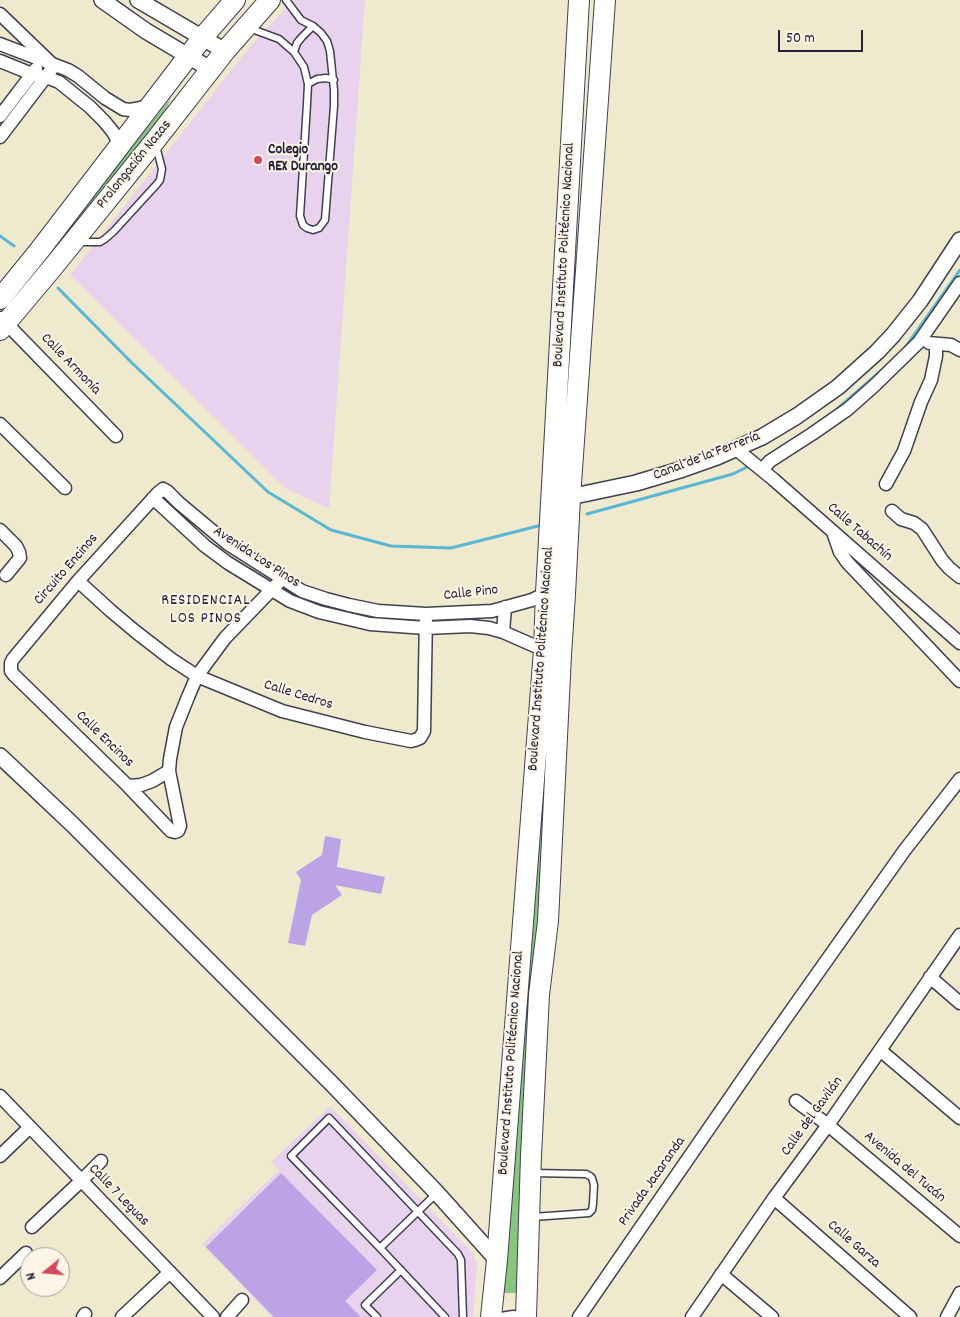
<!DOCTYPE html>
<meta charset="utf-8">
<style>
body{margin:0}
#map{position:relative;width:960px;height:1317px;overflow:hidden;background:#efe9cd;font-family:Dekko,sans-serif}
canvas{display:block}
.north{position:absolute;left:20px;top:1247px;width:50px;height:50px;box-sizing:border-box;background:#fcf5e5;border:1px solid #a5a1a1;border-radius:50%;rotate:253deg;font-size:14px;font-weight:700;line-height:20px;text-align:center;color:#22223b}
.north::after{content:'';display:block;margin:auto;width:18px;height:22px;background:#d1495b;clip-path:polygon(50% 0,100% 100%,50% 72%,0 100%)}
.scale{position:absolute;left:778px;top:30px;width:85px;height:22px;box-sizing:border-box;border:2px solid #22223b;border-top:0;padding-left:6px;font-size:15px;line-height:18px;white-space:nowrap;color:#22223b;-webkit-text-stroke:4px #fcf5e5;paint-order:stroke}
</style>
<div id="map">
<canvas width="960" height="1317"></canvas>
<div class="north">N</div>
<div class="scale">50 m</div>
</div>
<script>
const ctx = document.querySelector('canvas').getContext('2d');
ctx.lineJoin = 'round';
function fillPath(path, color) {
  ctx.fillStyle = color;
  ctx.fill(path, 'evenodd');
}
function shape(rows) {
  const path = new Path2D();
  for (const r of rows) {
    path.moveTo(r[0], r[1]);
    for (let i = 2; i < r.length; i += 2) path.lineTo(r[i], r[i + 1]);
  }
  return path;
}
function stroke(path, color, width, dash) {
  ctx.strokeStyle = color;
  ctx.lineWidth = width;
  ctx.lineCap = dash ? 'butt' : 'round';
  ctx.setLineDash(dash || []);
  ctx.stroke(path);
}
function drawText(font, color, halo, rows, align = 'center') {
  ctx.font = font + ' Dekko,sans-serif';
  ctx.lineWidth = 4;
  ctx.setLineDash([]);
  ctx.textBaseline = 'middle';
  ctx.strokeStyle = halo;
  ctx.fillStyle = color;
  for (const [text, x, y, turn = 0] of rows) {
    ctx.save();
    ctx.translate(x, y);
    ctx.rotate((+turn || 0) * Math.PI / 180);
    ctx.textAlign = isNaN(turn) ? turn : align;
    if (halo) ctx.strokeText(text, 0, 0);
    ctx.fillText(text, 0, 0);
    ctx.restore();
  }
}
fillPath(shape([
 [294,0,365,0,329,509,285,488,220,423,70,275,252,44],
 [330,1106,471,1251,477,1264,473,1317,272,1317,202,1244,279,1170,271,1162]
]), '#e9d2ed');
fillPath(shape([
 [171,98,162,118,7,311,3,308],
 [547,678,557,678,517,1293,504,1293]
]), '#87c67d');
stroke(shape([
 [0,236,14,246],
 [58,288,131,362,268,492,331,530,391,546,451,548,542,525],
 [904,349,960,270],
 [835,411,883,369],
 [587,514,733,474,751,465]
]), '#57b7d5', 3);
fillPath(shape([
 [325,836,341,839,337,867,385,877,381,894,335,885,342,895,312,915,305,946,288,943,301,880,296,872,322,855],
 [281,1173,377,1270,345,1301,361,1317,274,1317,206,1247]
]), '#bba3e6');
const service = shape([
 [249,28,279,39,294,52,304,67,308,84,307,104,300,216,303,225,307,228,313,230,319,228,325,220,334,106,334,90,330,51,327,41,321,33,313,26,301,20,286,0],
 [294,52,297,43,302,37,313,26],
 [308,84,317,79,326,78,334,80],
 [79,242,100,242,105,239,114,231,157,184,160,180,162,169,156,146],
 [532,1173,586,1174,590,1176,592,1178,594,1185,593,1204,592,1210,589,1213,533,1217],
 [380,1248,437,1193],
 [377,1317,365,1305,401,1270],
 [445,1317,380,1248,291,1156,329,1118,458,1254,461,1260,463,1317],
 [494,1317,513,1314,522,1315]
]);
const minor = shape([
 [0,14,54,66,0,137],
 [0,44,68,70,78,76,105,98,123,109,130,110,141,108,149,104],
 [0,61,32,74,46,77,59,82,90,107,104,121,113,132,120,145],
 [0,116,36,69],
 [1,318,116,436],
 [929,343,951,345,960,350],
 [0,424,65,488],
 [736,449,773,479,960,643],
 [762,470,770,461,812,434,848,409,875,385,919,342,960,283],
 [886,484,904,451,921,402,931,380,936,356,936,344],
 [153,498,205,546,228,563,290,601,319,612,370,624,426,628,470,626,489,628,503,632,544,650],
 [892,511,901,519,914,523,922,529,942,560,949,568,960,577],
 [0,530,16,546,19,552,20,558,6,575],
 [833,532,840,552,847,562,960,681],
 [282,579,225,638,197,676,188,697,176,727,170,759,169,771,180,826,178,831,175,832,171,831,128,786,14,675,11,671,11,663,13,659,78,581,158,493,163,489,168,492,179,503,228,544,302,591,326,599,349,605,378,611,426,614,492,611,532,600,546,593],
 [78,581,111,611,136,632,171,659,197,676,282,711,365,732,411,741,415,740,420,738,424,731,426,614],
 [503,632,505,607],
 [128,786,141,785,152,781,169,771],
 [930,977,960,1003],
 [880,1050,960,1118],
 [0,1096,213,1317],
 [796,1101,828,1125,960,1236],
 [0,1156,30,1127],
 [774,1198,910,1317],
 [32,1227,81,1181,101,1161],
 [721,1274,772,1317],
 [0,1278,26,1253],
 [83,1317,85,1314],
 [122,1317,170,1272],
 [227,1317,242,1300],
 [579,1317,752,1066,904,851,960,779],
 [692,1317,774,1198,828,1125,960,935],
 [947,1317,960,1293]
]);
const tertiary = shape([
 [102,0,146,31,210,69],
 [138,0,225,51],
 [560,499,636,483,683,469,717,457,762,437,797,416,838,387,877,352,893,335,920,301,960,240],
 [0,756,72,824,332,1084,437,1193,497,1260]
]);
const primary = shape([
 [0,299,39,251,203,37,235,0],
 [0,330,53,267,154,142,225,51,270,0],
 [491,1317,497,1260,544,650,546,593,579,0],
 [526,1317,531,1156,539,995,548,921,561,655,565,594,570,498,605,0]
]);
stroke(service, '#414051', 9);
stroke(minor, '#414051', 15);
stroke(tertiary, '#414051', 18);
stroke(primary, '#414051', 22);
stroke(service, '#fff', 6);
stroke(minor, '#fff', 12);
stroke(tertiary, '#fff', 15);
stroke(primary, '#fff', 20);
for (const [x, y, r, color] of [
 [258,160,5,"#d1495b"]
]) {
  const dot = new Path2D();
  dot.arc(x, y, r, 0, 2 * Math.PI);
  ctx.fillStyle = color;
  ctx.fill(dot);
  stroke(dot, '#fcf5e5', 2);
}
drawText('bold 15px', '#22223b', '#fcf5e5', [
 ["Colegio",268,151],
 ["REX Durango",268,168]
], 'left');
drawText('15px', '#22223b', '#fcf5e5', [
 ["Prolongación Nazas",135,165,-51],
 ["Boulevard Instituto Politécnico Nacional",565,255,-87],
 ["Calle Armonía",70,365,46],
 ["Canal de la Ferrería",707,457,-21],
 ["Calle Tabachín",859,533,41],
 ["Avenida Los Pinos",256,558,33],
 ["Circuito Encinos",67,570,-49],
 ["Calle Pino",471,594,-6],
 ["Boulevard Instituto Politécnico Nacional",542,659,-86],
 ["Calle Cedros",298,696,17],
 ["Calle Encinos",104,740,44],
 ["Boulevard Instituto Politécnico Nacional",512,1063,-86],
 ["Calle del Gavilán",813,1117,-54],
 ["Avenida del Tucán",904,1168,40],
 ["Privada Jacaranda",653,1182,-55],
 ["Calle 7 Leguas",118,1196,46],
 ["Calle Garza",853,1245,41]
]);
ctx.letterSpacing = '1px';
drawText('16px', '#22223b', '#fcf5e5', [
 ["RESIDENCIAL",206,602],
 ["LOS PINOS",206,620]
]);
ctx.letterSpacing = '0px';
</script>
